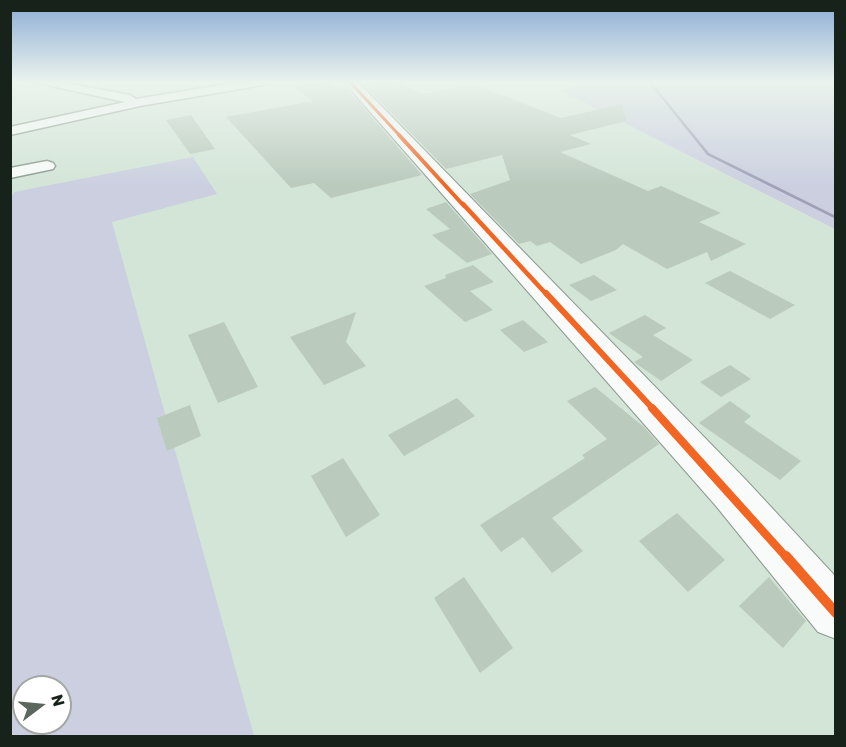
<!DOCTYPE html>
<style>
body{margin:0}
#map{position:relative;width:846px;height:747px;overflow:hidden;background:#d3e5d7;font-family:Rubik,sans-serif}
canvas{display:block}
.frame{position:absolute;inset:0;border:12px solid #17231a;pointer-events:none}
.north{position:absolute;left:12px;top:675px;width:60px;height:60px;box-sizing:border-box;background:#fff;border:2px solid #a2a7a3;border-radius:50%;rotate:74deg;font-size:16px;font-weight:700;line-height:24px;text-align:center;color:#17231a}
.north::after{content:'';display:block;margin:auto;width:21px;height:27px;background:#59675c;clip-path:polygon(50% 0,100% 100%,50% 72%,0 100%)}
</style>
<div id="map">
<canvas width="846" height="747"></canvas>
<div class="frame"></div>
<div class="north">N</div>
</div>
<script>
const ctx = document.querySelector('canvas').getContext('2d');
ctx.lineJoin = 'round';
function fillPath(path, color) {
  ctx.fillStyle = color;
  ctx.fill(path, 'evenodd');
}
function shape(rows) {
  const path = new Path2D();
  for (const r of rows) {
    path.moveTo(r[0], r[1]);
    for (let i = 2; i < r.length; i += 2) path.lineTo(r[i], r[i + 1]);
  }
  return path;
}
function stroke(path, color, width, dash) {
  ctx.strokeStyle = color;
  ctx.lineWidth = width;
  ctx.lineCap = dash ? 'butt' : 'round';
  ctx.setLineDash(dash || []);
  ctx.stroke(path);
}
fillPath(shape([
 [599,81,835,81,835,229,559,90],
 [193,157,217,194,112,222,254,736,11,736,11,199,14,192],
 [24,687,60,687,60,723,24,723]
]), '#cbcfe0');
fillPath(shape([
 [658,81,665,81,653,84,709,153,836,216,836,219,707,155,650,84,658,81]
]), '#9fa0b8');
fillPath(shape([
 [329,81,339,88,346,87,422,175,331,198,314,183,291,188,226,117,313,101,294,87],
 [379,81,394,81,423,94,474,84,561,118,622,104,626,121,570,135,591,144,560,152,648,191,661,186,721,213,699,222,746,244,711,261,707,252,667,269,623,244,616,250,581,264,550,242,537,246,530,241,519,244,470,194,510,180,502,155,446,169,363,84],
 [191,115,215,149,190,154,166,120],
 [446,202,492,254,467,263,432,235,450,229,426,209],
 [473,265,494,282,470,291,493,310,465,322,424,286,446,278,445,275],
 [730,271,795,305,770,319,705,283],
 [594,275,617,290,591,301,569,285],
 [356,312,346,342,366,366,324,385,290,337],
 [645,315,666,328,653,335,693,360,661,381,634,362,643,357,609,333],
 [523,320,548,342,524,352,500,330],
 [224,322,258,387,218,403,188,335],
 [730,365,751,379,721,397,700,382],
 [595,387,644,427,659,444,552,518,583,551,552,573,523,537,501,552,480,525,585,458,582,455,607,439,567,401],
 [457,398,475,416,404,456,388,435],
 [730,401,751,416,744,422,801,461,780,480,699,423],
 [190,405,201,436,167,451,157,418],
 [343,458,380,515,346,537,311,476],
 [677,513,725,560,688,592,639,541],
 [464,577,513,648,480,673,434,598],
 [769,577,806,621,783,648,739,606]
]), '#bacabd');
const street = shape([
 [28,81,54,81,130,95,136,99,245,81,274,81,269,84,140,106,10,135,10,127,125,102,28,81],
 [47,161,53,163,55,166,53,169,10,178,10,168,47,161]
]);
const secondary = shape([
 [343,81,357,81,746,480,836,577,836,639,818,632,716,506,343,81]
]);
stroke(street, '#8c9a90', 3);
stroke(secondary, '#8c9a90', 2);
fillPath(street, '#f8fbf9');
fillPath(secondary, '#f8fbf9');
stroke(shape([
 [349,81,400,136]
]), '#f26522', 3);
stroke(shape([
 [399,135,464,206]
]), '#f26522', 4);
stroke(shape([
 [463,204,547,295]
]), '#f26522', 4.5);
stroke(shape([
 [546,293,654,410]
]), '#f26522', 6);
stroke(shape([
 [652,408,787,558]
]), '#f26522', 8);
stroke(shape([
 [786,556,836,613]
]), '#f26522', 10);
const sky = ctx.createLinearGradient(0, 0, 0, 186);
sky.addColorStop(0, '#8bacd5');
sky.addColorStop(0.44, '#ebf3ed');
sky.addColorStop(1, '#ebf3ed00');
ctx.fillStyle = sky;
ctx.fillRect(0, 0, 846, 186);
</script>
